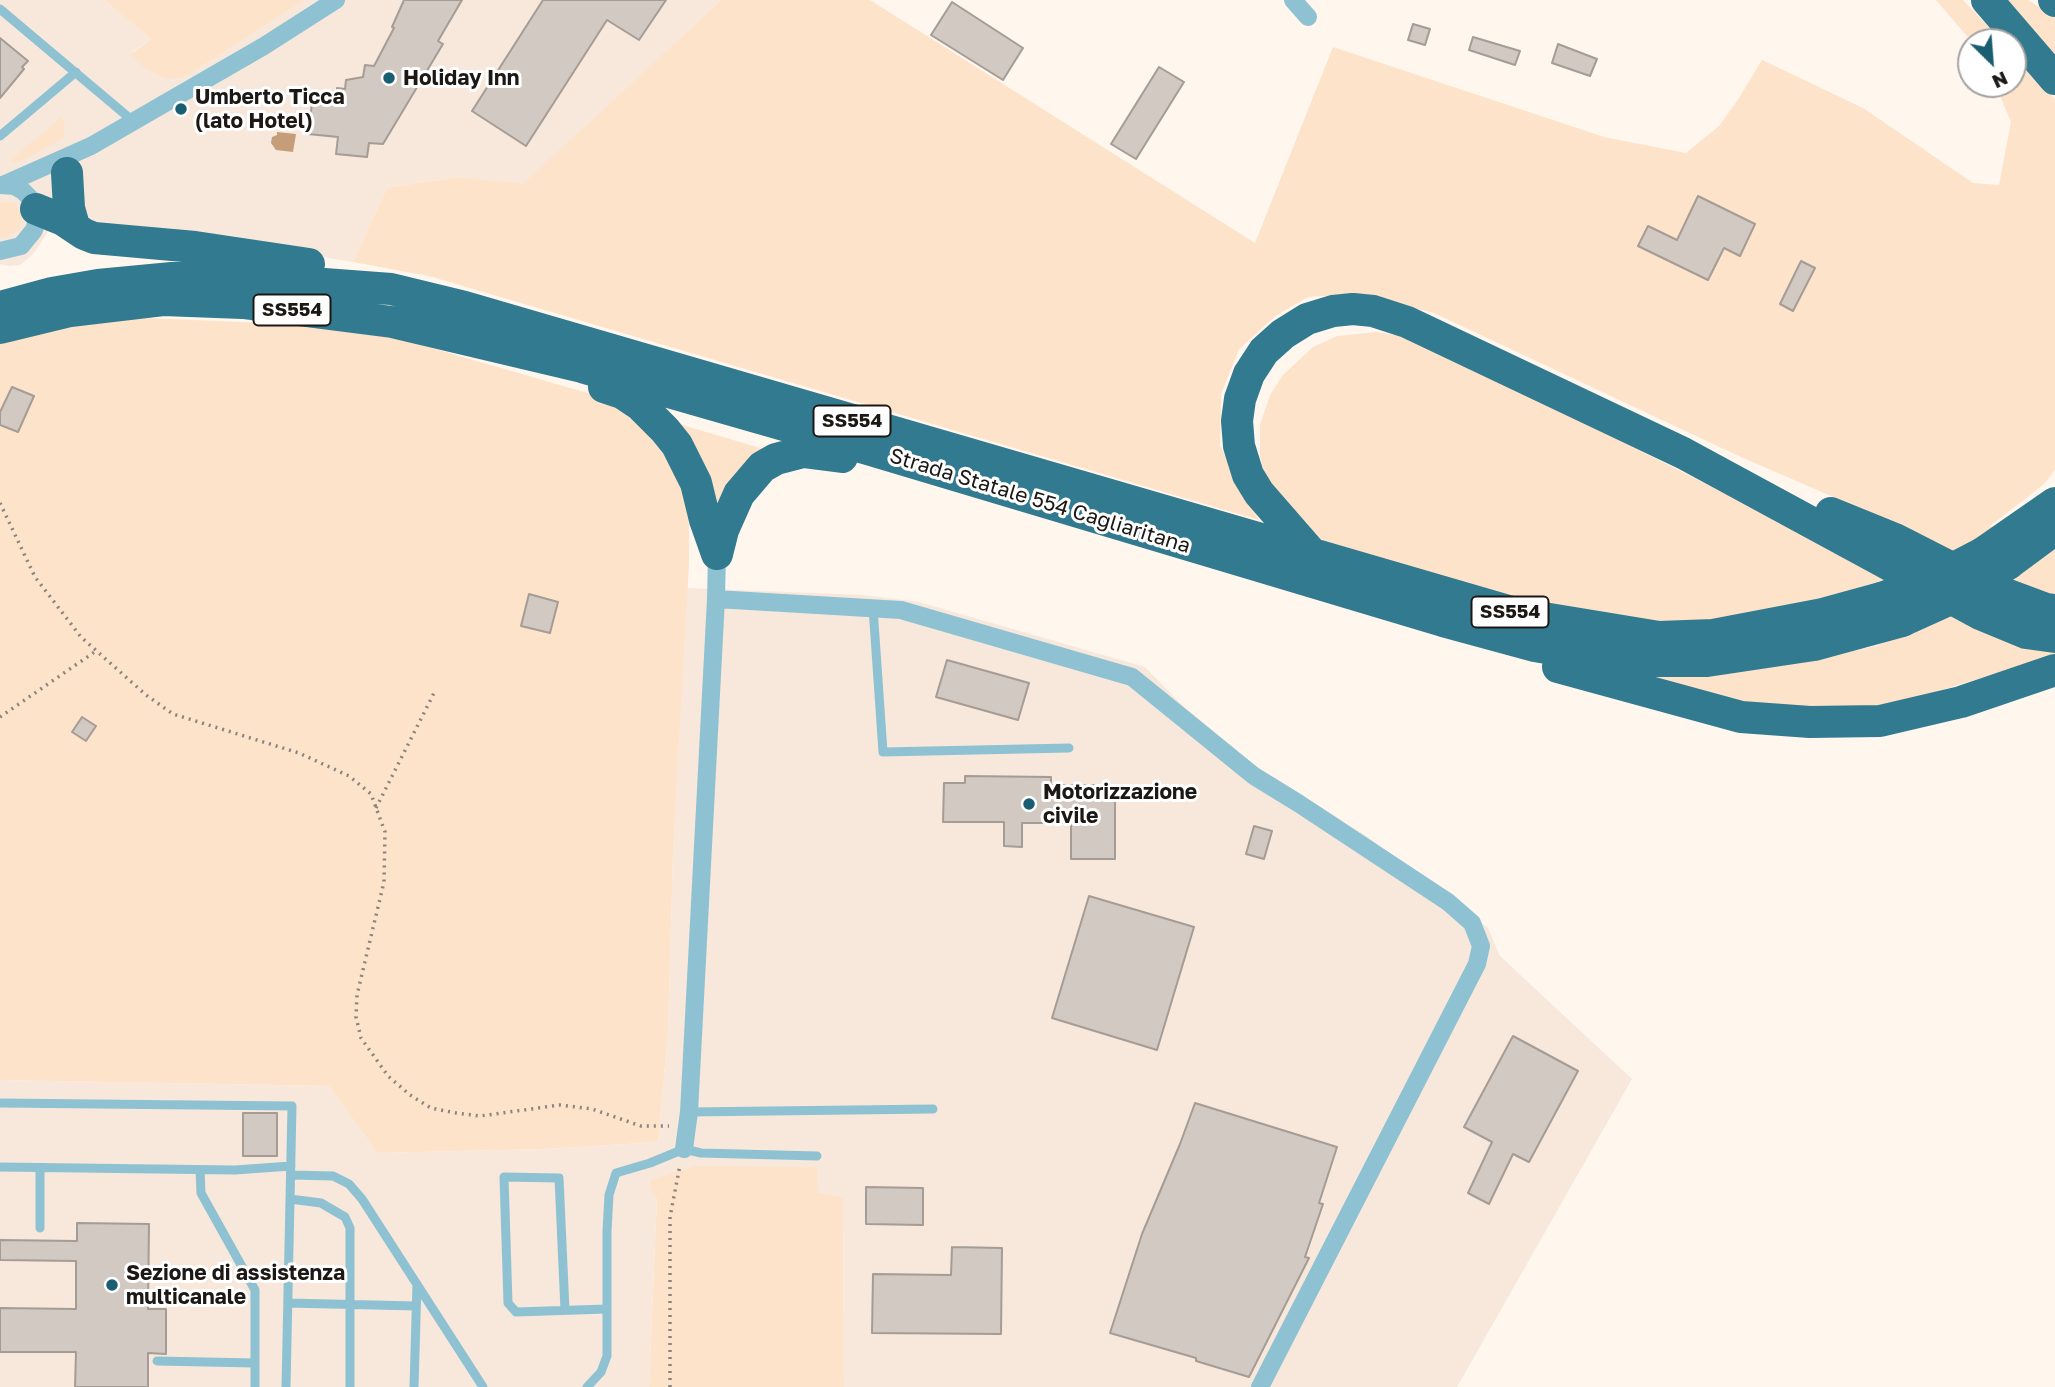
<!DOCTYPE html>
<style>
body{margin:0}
#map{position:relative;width:2055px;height:1387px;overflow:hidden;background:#fff6ee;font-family:"Golos Text",sans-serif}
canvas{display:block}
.north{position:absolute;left:1957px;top:28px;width:70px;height:70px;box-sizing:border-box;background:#fff;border:2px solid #a4a3a1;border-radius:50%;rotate:155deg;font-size:19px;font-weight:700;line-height:28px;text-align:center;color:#1b1815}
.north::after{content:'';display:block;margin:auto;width:24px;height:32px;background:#1a5f71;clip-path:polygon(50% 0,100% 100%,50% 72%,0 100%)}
</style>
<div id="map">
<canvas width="2055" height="1387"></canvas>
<div class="north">N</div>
</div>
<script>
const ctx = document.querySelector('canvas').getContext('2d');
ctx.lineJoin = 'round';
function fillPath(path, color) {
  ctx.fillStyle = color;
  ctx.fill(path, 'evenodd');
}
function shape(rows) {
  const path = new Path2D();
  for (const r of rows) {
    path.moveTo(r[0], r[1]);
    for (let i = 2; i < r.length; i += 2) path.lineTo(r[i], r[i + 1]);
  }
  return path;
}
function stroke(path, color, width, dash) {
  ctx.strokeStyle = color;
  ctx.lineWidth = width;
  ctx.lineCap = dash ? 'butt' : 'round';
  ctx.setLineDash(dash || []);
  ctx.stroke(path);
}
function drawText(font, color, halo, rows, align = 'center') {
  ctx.font = font + ' "Golos Text",sans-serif';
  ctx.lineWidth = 6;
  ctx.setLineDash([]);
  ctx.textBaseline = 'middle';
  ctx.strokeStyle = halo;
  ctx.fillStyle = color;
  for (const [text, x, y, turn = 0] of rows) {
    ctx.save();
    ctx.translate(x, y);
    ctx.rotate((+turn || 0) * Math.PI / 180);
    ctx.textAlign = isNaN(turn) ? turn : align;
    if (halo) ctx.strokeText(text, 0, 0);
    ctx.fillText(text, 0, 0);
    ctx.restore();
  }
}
fillPath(shape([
 [0,0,104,0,151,39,131,53,293,0,721,0,523,185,456,177,387,188,353,262,178,233,51,227,34,253,20,265,8,266,0,264],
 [687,588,863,595,919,602,1145,667,1180,703,1250,762,1368,837,1488,928,1500,956,1632,1079,1457,1387,844,1387,843,1197,817,1192,817,1168,651,1191,657,1197,649,1387,0,1387,0,1080,329,1086,377,1153,544,1149,658,1142,668,1033,673,853]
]), '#f7e8db');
fillPath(shape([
 [104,0,304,0,183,78,167,79,145,68,131,54,151,39],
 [721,0,870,0,1255,243,1333,47,1604,137,1686,153,1719,126,1739,98,1762,60,1863,108,1973,183,1999,185,2011,122,1995,84,2013,84,2013,52,2055,99,2055,470,2044,484,1990,526,2037,559,2055,544,2055,602,1866,511,1743,458,1434,313,1355,294,1308,297,1277,315,1239,349,1221,394,1220,445,1240,487,1259,520,429,276,353,262,387,188,456,177,523,184],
 [1936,0,1963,0,2003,42,1972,42],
 [1998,0,2028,0,2055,17,2055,60],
 [62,117,64,124,64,137,59,141,23,160,14,163,10,160],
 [0,201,14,203,22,214,20,229,6,237,0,237],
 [123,317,287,324,387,335,615,401,637,416,674,465,689,512,689,564,673,853,668,1033,658,1142,544,1149,377,1153,329,1086,0,1080,0,338],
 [1376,332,1415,338,1892,577,1784,611,1680,628,1551,609,1376,559,1322,540,1293,519,1266,479,1260,456,1260,425,1270,395,1283,375,1313,347,1337,336],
 [669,421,774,452,720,528],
 [1958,611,2055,650,2055,655,1887,707,1755,706,1686,691,1641,673,1802,662,1876,646],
 [695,1166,817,1167,818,1192,843,1197,844,1387,649,1387,657,1198,651,1192,650,1180]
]), '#fee3cb');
fillPath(shape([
 [277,132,296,134,293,152,276,150,271,143,272,137,277,135]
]), '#c59d78');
const building = shape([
 [404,0,462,0,438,41,443,44,383,144,369,143,367,157,336,154,338,137,308,134,313,96,337,91,337,88,345,89,346,80,363,77,365,65,374,66,394,28,392,27,404,0],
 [543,0,666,0,639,40,607,20,526,146,472,111,543,0],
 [952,2,1023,48,1003,80,931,35,952,2],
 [1413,24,1430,29,1425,45,1408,40,1413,24],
 [1473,37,1520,51,1515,65,1469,50,1473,37],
 [0,38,28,61,22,67,24,69,0,98,0,38],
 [1558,44,1597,59,1590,76,1552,63,1558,44],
 [1159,67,1184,82,1136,159,1111,144,1159,67],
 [1698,196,1755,224,1740,256,1724,248,1708,280,1638,246,1648,226,1677,240,1698,196],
 [1801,261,1815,268,1793,311,1780,304,1801,261],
 [12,387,34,396,18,432,0,425,0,412,12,387],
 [529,594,558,602,550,633,521,626,529,594],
 [947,660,1029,683,1018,720,936,697,947,660],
 [82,717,96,726,86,741,72,732,82,717],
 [965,776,1051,777,1051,785,1115,785,1115,859,1071,859,1071,823,1022,823,1022,847,1004,846,1004,822,943,822,944,783,965,783,965,776],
 [1254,826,1272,831,1264,859,1246,854,1254,826],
 [1089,896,1194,927,1157,1050,1052,1018,1089,896],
 [1513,1036,1578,1071,1529,1162,1513,1154,1489,1204,1468,1193,1492,1142,1464,1127,1513,1036],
 [1195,1103,1337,1147,1319,1203,1323,1204,1305,1257,1309,1258,1249,1377,1196,1361,1196,1358,1110,1333,1142,1234,1180,1144,1195,1103],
 [243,1113,277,1113,277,1156,243,1156,243,1113],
 [866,1187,923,1188,923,1225,866,1224,866,1187],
 [77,1223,149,1224,148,1309,166,1309,166,1354,148,1353,148,1387,75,1387,76,1352,0,1352,0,1308,76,1309,76,1261,0,1260,0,1240,77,1241,77,1223],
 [952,1247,1002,1248,1001,1334,872,1333,873,1274,951,1275,952,1247]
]);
fillPath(building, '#d2c9c2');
stroke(building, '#a49c95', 2);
stroke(shape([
 [0,503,35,577,81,637,146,695,173,714,299,753,349,776,371,794,385,832,384,882,357,995,356,1017,361,1038,388,1076,410,1095,431,1108,456,1113,480,1116,560,1105,592,1109,641,1126,669,1126],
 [0,717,96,651],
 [376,808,434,693],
 [670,1387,670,1217,680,1165]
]), '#8a847f', 3.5, [2, 5]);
stroke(shape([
 [0,9,133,121],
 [0,136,76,72],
 [873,608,883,752,1069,748],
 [0,1103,292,1106,286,1387],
 [689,1112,933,1109],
 [0,1167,235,1170,291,1166],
 [40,1168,40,1228],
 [200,1170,201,1193,255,1290,255,1387],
 [291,1175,333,1176,349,1184,362,1199,483,1387],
 [290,1199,321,1203,345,1217,350,1228,350,1387],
 [288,1303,416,1306],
 [565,1310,559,1178,504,1177,508,1303,516,1312,607,1309],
 [157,1361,255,1363],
 [414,1387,417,1284],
 [587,1387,601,1372,607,1356,607,1231,609,1195,616,1173,650,1163,684,1149,701,1153,817,1156]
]), '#8ec2d2', 9);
stroke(shape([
 [1293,0,1308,17],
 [0,185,14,186,23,191,31,199,37,220,34,230,21,246,0,251],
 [3,185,91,146,264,46,336,0],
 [717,554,716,599,901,610,1132,677,1254,776,1298,803,1448,902,1472,923,1481,946,1477,964,1260,1387],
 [684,1149,689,1112,716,599]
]), '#8ec2d2', 18);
stroke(shape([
 [1987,0,2055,79],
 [2054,0,2055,1],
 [67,173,69,208,74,226],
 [36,209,63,220,84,234,94,238,195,247,309,264],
 [0,307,52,293,98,285,172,278,244,278,391,289,465,307,1519,614,1659,637,1713,635,1823,614,1881,598],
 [0,328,70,311,163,300,243,303,392,322,582,367,868,449,1443,621,1535,646,1586,655,1636,661,1707,661,1814,645,1902,621],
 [604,387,622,393,640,405,665,430,677,445,696,483,705,520,717,554],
 [1831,513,1895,539,1995,590,2046,609,2055,610],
 [1983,553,2055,503],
 [717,554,723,530,739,494,762,467,776,459,803,452,842,457],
 [1313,555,1259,493,1248,475,1239,446,1237,421,1240,399,1249,374,1264,351,1283,334,1307,319,1333,311,1353,309,1373,311,1407,322,1683,453,1980,614,2026,633,2055,637],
 [2008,564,2055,529],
 [1558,667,1741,717,1810,722,1880,721,1961,702,2055,670]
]), '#317a8f', 32);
stroke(shape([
 [1881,598,1931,580,1983,553],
 [1902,621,1944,602,2008,564]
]), '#317a8f', 32);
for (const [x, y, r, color] of [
 [389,78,7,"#1a5f71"],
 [181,109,7,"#1a5f71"],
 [1029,804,7,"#1a5f71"],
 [112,1285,7,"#1a5f71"]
]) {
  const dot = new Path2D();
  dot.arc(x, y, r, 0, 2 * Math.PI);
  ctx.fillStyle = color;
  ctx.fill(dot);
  stroke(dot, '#fff', 2.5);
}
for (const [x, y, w] of [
 [292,310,77],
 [852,421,77],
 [1510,612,77]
]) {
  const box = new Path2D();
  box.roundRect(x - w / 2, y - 15.5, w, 31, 5);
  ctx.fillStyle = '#fff';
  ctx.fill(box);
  stroke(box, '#1b1815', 2);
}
drawText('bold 19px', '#1b1815', null, [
 ["SS554",292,310],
 ["SS554",852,421],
 ["SS554",1510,612]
]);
drawText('bold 21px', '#1b1815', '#fff', [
 ["Holiday Inn",403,78],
 ["Umberto Ticca",195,97],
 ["(lato Hotel)",195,121],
 ["Motorizzazione",1043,792],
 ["civile",1043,816],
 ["Sezione di assistenza",126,1273],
 ["multicanale",126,1297]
], 'left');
drawText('21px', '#1b1815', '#fff', [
 ["Strada Statale 554 Cagliaritana",1040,501,17]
]);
</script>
